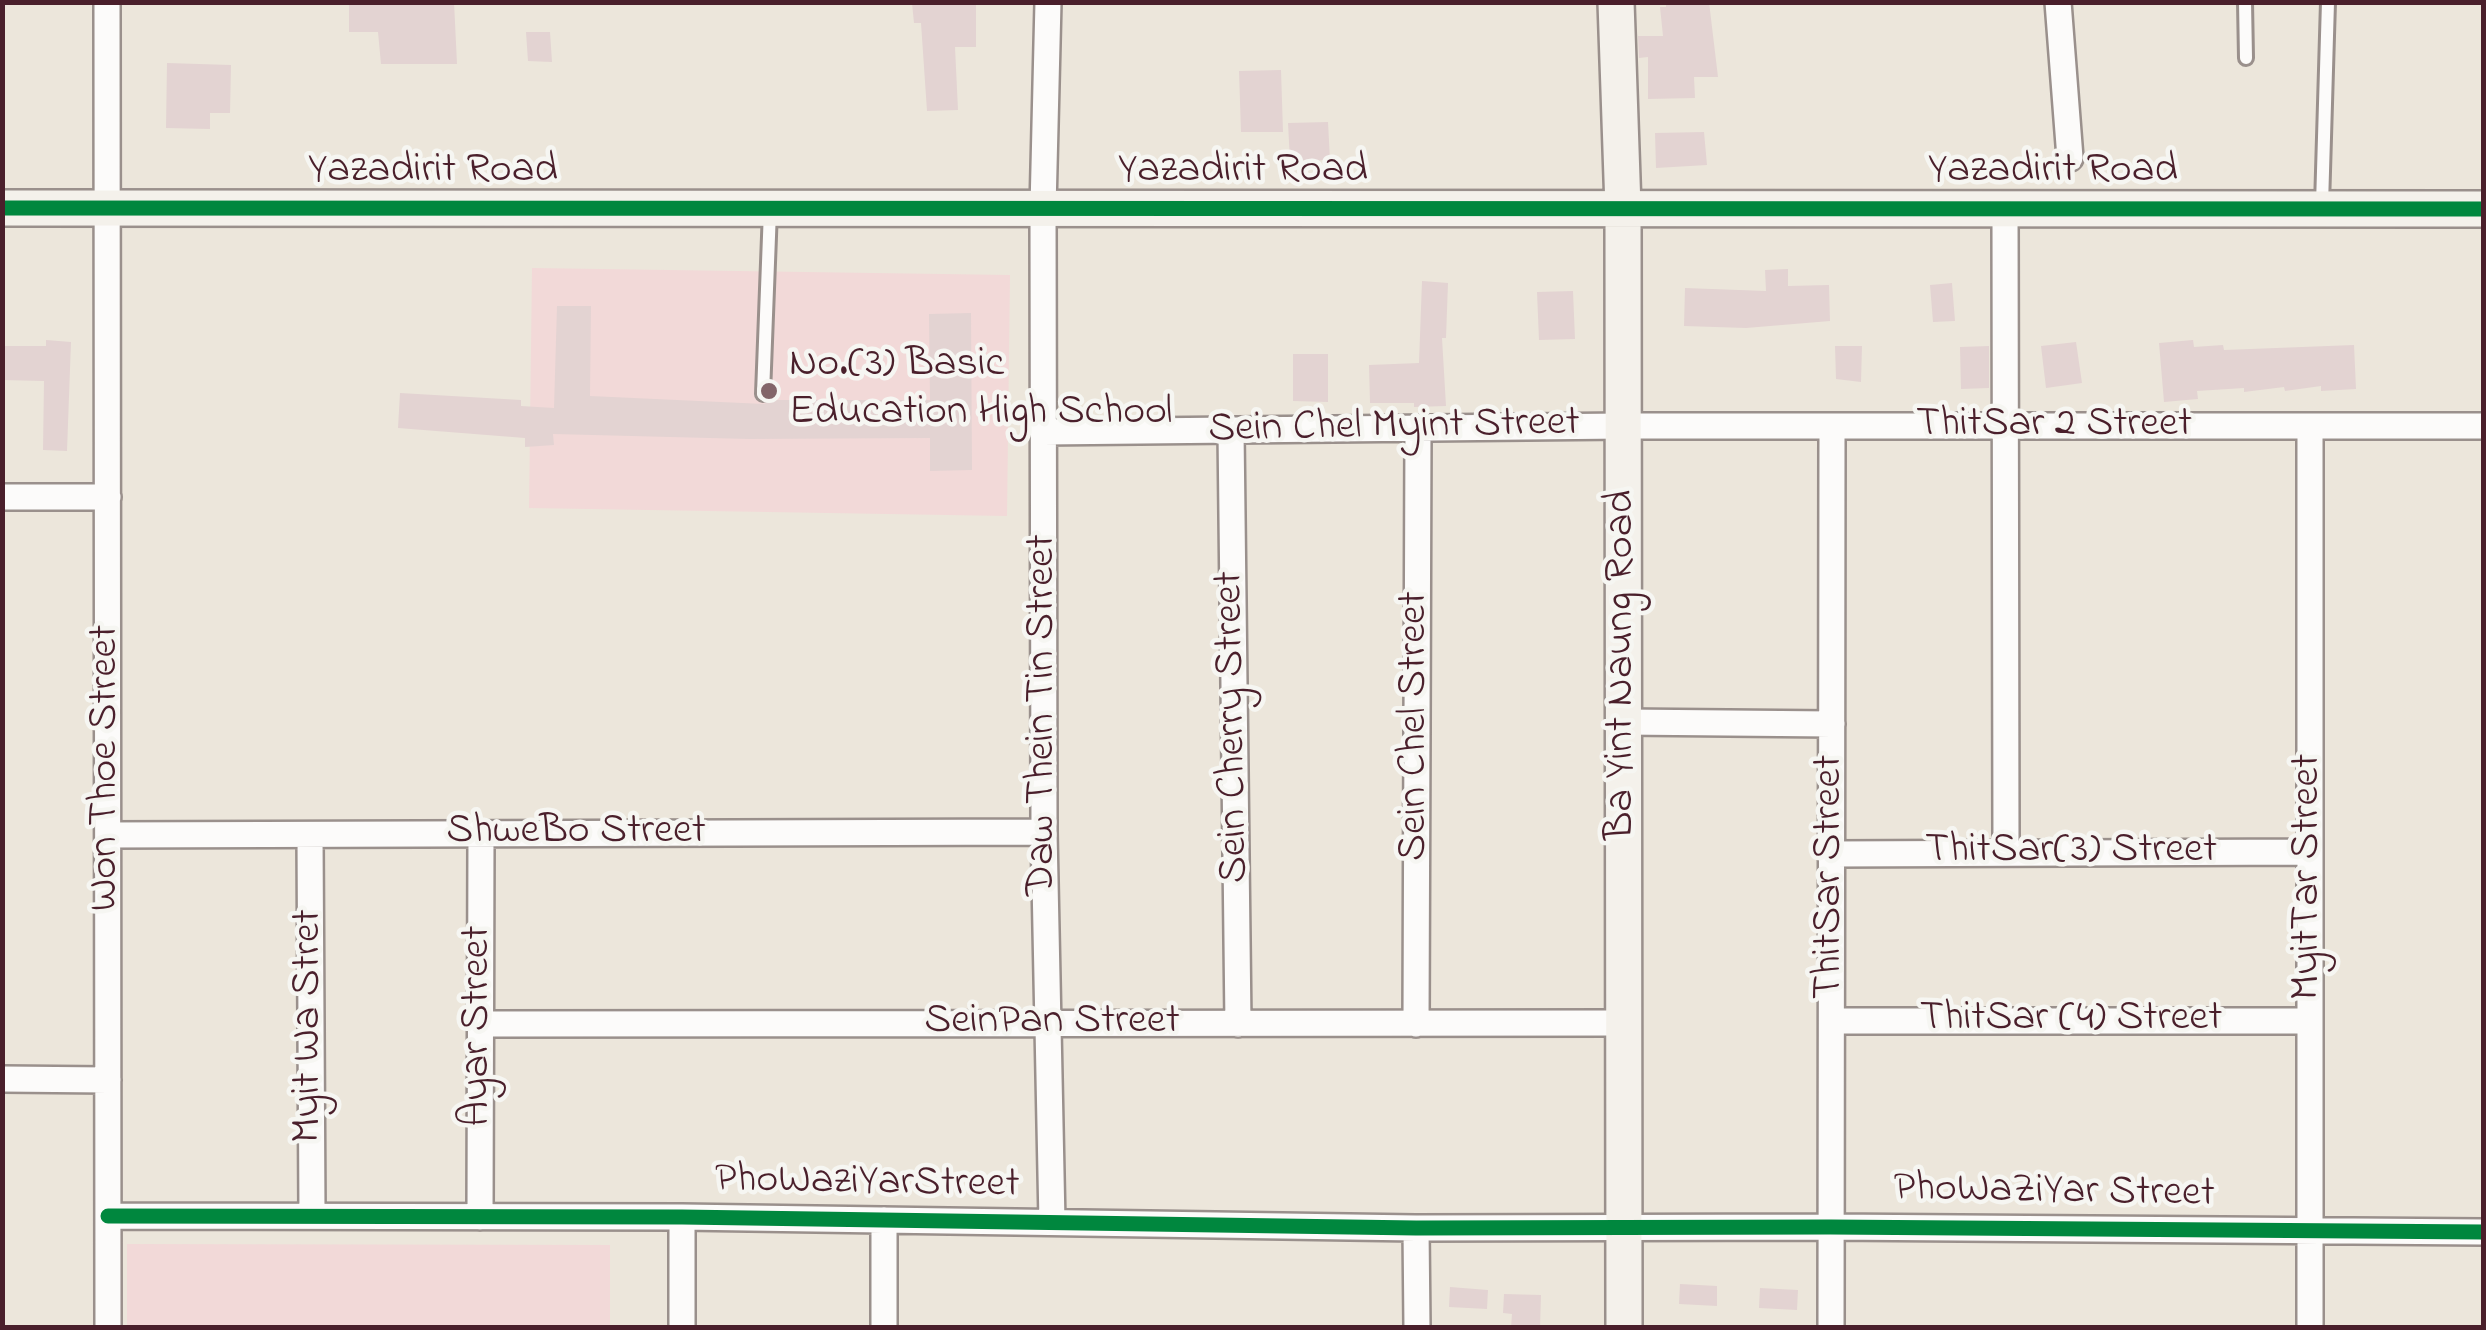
<!DOCTYPE html>
<style>
body{margin:0}
#map{position:relative;width:2486px;height:1330px;overflow:hidden;background:#ece6db;font-family:"Indie Flower",sans-serif}
canvas{display:block}
.frame{position:absolute;inset:0;border:5px solid #4a1f2b;pointer-events:none}
</style>
<div id="map">
<canvas width="2486" height="1330"></canvas>
<div class="frame"></div>
</div>
<script>
const ctx = document.querySelector('canvas').getContext('2d');
ctx.lineJoin = 'round';
function fillPath(path, color) {
  ctx.fillStyle = color;
  ctx.fill(path, 'evenodd');
}
function shape(rows) {
  const path = new Path2D();
  for (const r of rows) {
    path.moveTo(r[0], r[1]);
    for (let i = 2; i < r.length; i += 2) path.lineTo(r[i], r[i + 1]);
  }
  return path;
}
function stroke(path, color, width, dash) {
  ctx.strokeStyle = color;
  ctx.lineWidth = width;
  ctx.lineCap = dash ? 'butt' : 'round';
  ctx.setLineDash(dash || []);
  ctx.stroke(path);
}
function drawText(font, color, halo, rows, align = 'center') {
  ctx.font = font + ' "Indie Flower",sans-serif';
  ctx.lineWidth = 9;
  ctx.setLineDash([]);
  ctx.textBaseline = 'middle';
  ctx.strokeStyle = halo;
  ctx.fillStyle = color;
  for (const [text, x, y, turn = 0] of rows) {
    ctx.save();
    ctx.translate(x, y);
    ctx.rotate((+turn || 0) * Math.PI / 180);
    ctx.textAlign = isNaN(turn) ? turn : align;
    if (halo) ctx.strokeText(text, 0, 0);
    ctx.fillText(text, 0, 0);
    ctx.restore();
  }
}
fillPath(shape([
 [532,268,1010,275,1007,516,529,508],
 [127,1244,610,1245,610,1327,127,1327]
]), '#f2d9d8');
fillPath(shape([
 [349,2,454,2,457,64,381,64,378,32,349,32],
 [976,2,976,47,955,47,958,110,927,111,921,23,914,23,912,3],
 [1666,2,1709,2,1718,77,1694,77,1695,98,1648,99,1648,57,1639,58,1638,36,1663,36,1660,7,1666,7],
 [526,32,550,32,552,62,528,61],
 [167,63,231,65,230,113,210,113,210,129,166,128],
 [1281,70,1283,132,1241,132,1239,71],
 [1328,122,1330,160,1290,161,1288,123],
 [1704,132,1707,165,1656,168,1655,133],
 [1788,269,1788,286,1829,285,1830,321,1746,328,1684,326,1685,288,1766,291,1765,270],
 [1422,281,1448,283,1446,338,1442,338,1446,406,1414,407,1414,403,1370,403,1369,365,1419,363],
 [1952,283,1955,321,1933,322,1930,285],
 [1573,291,1575,339,1539,340,1537,292],
 [557,306,591,306,590,396,764,404,771,400,930,400,929,314,971,313,972,470,930,471,930,438,749,439,553,434,554,445,525,447,525,438,398,428,400,393,521,400,521,406,554,408],
 [46,340,71,342,67,451,43,450,44,381,2,380,2,346,46,346],
 [2193,340,2194,347,2223,345,2224,350,2354,345,2356,389,2321,391,2321,386,2285,391,2284,387,2244,392,2244,388,2197,391,2198,399,2164,402,2159,343],
 [2076,342,2082,383,2046,388,2041,346],
 [1835,346,1862,346,1861,382,1836,379],
 [1989,346,1989,388,1961,389,1960,347],
 [1293,354,1328,354,1328,402,1293,401],
 [1680,1284,1717,1286,1717,1306,1679,1304],
 [1450,1287,1488,1290,1487,1309,1449,1307],
 [1760,1288,1798,1290,1797,1310,1759,1308],
 [1504,1294,1541,1295,1540,1328,1511,1328,1512,1314,1503,1313]
]), '#e3d3d2');
const lane = shape([
 [2245,2,2246,58],
 [2322,205,2328,2],
 [763,394,770,210]
]);
const street = shape([
 [107,2,108,1328],
 [1048,2,1043,208,1044,832,1052,1222],
 [2058,2,2070,158],
 [2005,208,2006,853],
 [1231,431,1238,1024],
 [1043,432,1624,426,2484,426],
 [2,497,108,497],
 [1624,722,1832,724],
 [108,835,1044,832],
 [310,835,312,1216],
 [1832,854,2310,852],
 [1832,1021,2310,1021],
 [480,1024,1624,1023],
 [1416,1024,1418,429],
 [2,1079,108,1080],
 [108,1216,682,1217,1416,1228,1830,1227,2484,1232],
 [480,1217,481,834],
 [884,1220,884,1328],
 [1416,1228,1417,1328],
 [682,1328,682,1217],
 [1831,1328,1832,427],
 [2310,1328,2310,426]
]);
const secondary = shape([
 [1616,2,1623,208,1624,1328],
 [2,208,2484,209]
]);
stroke(lane, '#9a908c', 18);
stroke(street, '#9a908c', 30);
stroke(secondary, '#9a908c', 40);
stroke(lane, '#fcfbfa', 12);
stroke(street, '#fcfbfa', 25);
stroke(secondary, '#f4f1eb', 35);
stroke(shape([
 [2,208,2484,209],
 [108,1216,682,1217,1416,1228,1830,1227,2484,1232]
]), '#00873e', 15);
for (const [x, y, r, color] of [
 [769,391,10,"#836569"]
]) {
  const dot = new Path2D();
  dot.arc(x, y, r, 0, 2 * Math.PI);
  ctx.fillStyle = color;
  ctx.fill(dot);
  stroke(dot, '#f6f6f2', 4);
}
drawText('42px', '#4a1f2b', '#f6f6f2', [
 ["Yazadirit Road",433,173],
 ["Yazadirit Road",1243,173],
 ["Yazadirit Road",2053,173],
 ["ThitSar 2 Street",2054,427],
 ["Sein Chel Myint Street",1394,429,-1],
 ["Ba Yint Naung Road",1624,665,-90],
 ["Daw Thein Tin Street",1045,715,-90],
 ["Sein Chel Street",1417,726,-90],
 ["Sein Cherry Street",1235,727,-91],
 ["Won Thoe Street",108,768,-90],
 ["ShweBo Street",576,834],
 ["ThitSar(3) Street",2071,853],
 ["ThitSar Street",1832,877,-90],
 ["MyitTar Street",2310,877,-90],
 ["ThitSar (4) Street",2071,1021],
 ["SeinPan Street",1052,1024],
 ["Myit Wa Stret",311,1026,-90],
 ["Ayar Street",480,1026,-90],
 ["PhoWaziYarStreet",867,1185,1],
 ["PhoWaZiYar Street",2054,1194,1]
]);
drawText('42px', '#4a1f2b', '#f6f6f2', [
 ["No.(3) Basic",789,367],
 ["Education High School",789,415]
], 'left');
</script>
